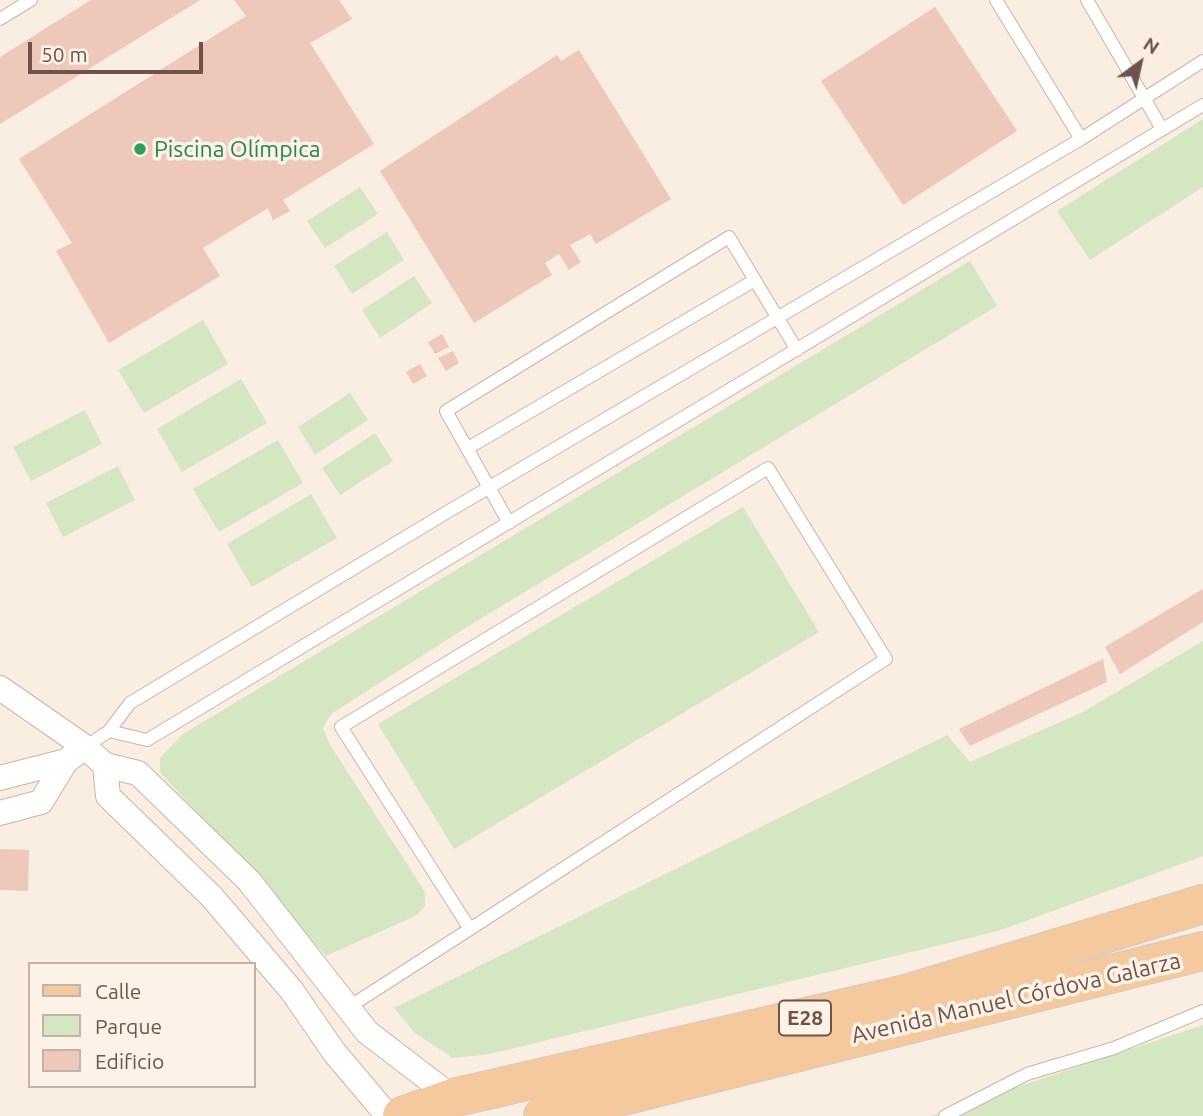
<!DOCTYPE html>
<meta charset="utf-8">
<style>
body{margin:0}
#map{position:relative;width:1203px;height:1116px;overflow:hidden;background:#faede1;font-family:Ubuntu,sans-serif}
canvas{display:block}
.legend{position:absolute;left:28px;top:962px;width:228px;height:126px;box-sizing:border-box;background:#fdf2e7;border:2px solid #c4b2a8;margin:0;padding:9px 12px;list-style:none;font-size:21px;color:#6f534a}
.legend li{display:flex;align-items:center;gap:14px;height:35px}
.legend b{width:35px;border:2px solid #c4b2a8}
.north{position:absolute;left:1105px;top:28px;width:70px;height:70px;-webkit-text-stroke:5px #fdf2e7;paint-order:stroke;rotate:33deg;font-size:19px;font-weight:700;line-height:28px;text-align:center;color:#6f534a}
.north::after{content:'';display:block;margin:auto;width:24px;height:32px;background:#6f534a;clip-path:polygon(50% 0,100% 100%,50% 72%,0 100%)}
.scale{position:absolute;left:28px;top:42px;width:175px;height:32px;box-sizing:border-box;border:4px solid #6f534a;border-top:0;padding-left:9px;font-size:21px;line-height:24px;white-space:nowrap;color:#6f534a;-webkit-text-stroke:5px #fdf2e7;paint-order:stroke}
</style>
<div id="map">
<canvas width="1203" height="1116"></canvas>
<ul class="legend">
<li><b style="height:9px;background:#f4c99e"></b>Calle</li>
<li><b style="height:19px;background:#d5e6c2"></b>Parque</li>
<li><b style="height:19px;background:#edc8bb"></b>Edificio</li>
</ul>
<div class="north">N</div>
<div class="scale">50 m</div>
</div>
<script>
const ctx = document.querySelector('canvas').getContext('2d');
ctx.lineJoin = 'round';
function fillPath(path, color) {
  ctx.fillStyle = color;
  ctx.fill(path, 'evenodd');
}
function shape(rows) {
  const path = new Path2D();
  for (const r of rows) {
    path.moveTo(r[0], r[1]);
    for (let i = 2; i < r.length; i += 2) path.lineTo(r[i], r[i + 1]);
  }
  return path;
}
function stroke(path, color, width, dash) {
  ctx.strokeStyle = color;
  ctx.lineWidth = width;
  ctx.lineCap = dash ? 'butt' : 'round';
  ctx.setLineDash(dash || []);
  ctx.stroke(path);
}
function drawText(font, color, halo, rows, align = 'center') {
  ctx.font = font + ' Ubuntu,sans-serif';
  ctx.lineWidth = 7;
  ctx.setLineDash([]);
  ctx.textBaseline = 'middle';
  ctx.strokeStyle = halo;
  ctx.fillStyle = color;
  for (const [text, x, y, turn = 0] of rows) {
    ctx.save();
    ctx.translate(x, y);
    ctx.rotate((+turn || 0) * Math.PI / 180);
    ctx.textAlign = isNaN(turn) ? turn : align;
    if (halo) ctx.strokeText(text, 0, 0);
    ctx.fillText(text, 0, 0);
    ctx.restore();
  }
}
fillPath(shape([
 [1203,119,1203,187,1090,260,1057,211],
 [360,187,378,214,325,248,307,221],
 [387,232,404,260,352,294,334,266],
 [970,261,997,306,467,627,331,714,323,728,329,743,425,892,425,906,417,915,326,956,160,772,160,758,183,734],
 [414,276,432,303,380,338,362,310],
 [203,320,228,364,144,413,118,370],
 [241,379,267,423,182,472,157,429],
 [350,393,368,420,315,455,298,427],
 [85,410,102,444,31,481,13,447],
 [375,433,393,461,340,495,322,468],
 [278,440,303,483,219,532,193,489],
 [118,466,135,500,63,537,46,503],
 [311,494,337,538,252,587,227,544],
 [743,507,819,632,454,849,378,724],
 [1203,641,1203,856,998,931,490,1054,453,1058,415,1033,394,1008,947,735,970,762,1083,712],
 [1203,1025,1203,1116,930,1116]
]), '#d5e6c2');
fillPath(shape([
 [91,0,200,0,0,124,0,57],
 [234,0,339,0,352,19,310,43,374,144,283,200,290,211,273,220,268,208,203,248,220,276,109,343,56,251,72,243,19,159,246,16],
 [935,7,1017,131,903,205,821,81],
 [579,50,671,199,596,244,590,234,570,245,581,262,569,270,559,254,545,263,552,275,474,323,380,171,557,55,561,61],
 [442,334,449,347,435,354,428,342],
 [453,351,459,363,446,371,438,358],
 [420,364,427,376,413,384,406,372],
 [1203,589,1203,622,1120,674,1105,647],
 [1103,659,1107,682,970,746,959,729],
 [0,849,29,850,28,891,0,890]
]), '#edc8bb');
const lane = shape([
 [996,0,1081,139],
 [1087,0,1162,129],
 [0,19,31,0],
 [468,448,755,280],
 [509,523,446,411,729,237,797,350],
 [109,731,147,740,1203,105],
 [85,747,109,731,130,703,449,511,1081,139,1203,61],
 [349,1007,470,929,886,659,768,468,341,727,470,929],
 [945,1116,1027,1074,1114,1048,1203,1011]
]);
const street = shape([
 [0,688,85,747,105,765,138,773,249,881,367,1032,453,1098],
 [105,765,108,796,212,897,292,991,334,1052,388,1116],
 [0,778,66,761,85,747],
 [0,813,41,802,66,761]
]);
const primary = shape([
 [402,1116,453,1098,906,994,1203,904],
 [543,1116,1203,951]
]);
stroke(lane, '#c9b4a9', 14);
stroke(street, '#c9b4a9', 26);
stroke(primary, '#d4cbc9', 40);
stroke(lane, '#fff', 12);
stroke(street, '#fff', 24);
stroke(primary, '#f4c99e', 38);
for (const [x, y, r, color] of [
 [140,149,7,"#2e9e5b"]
]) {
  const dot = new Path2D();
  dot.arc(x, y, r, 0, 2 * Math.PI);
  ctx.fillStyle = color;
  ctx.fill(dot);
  stroke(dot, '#fdf2e7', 2.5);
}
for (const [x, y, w] of [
 [805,1018,52]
]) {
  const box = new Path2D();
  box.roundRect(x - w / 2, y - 17.5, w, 35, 5);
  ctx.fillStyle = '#fdf2e7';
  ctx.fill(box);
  stroke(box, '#6f534a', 2);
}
drawText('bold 21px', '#6f534a', null, [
 ["E28",805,1018]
]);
drawText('23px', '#27864d', '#fdf2e7', [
 ["Piscina Olímpica",154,149]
], 'left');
drawText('23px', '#6f534a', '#fdf2e7', [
 ["Avenida Manuel Córdova Galarza",1016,998,-13]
]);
</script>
